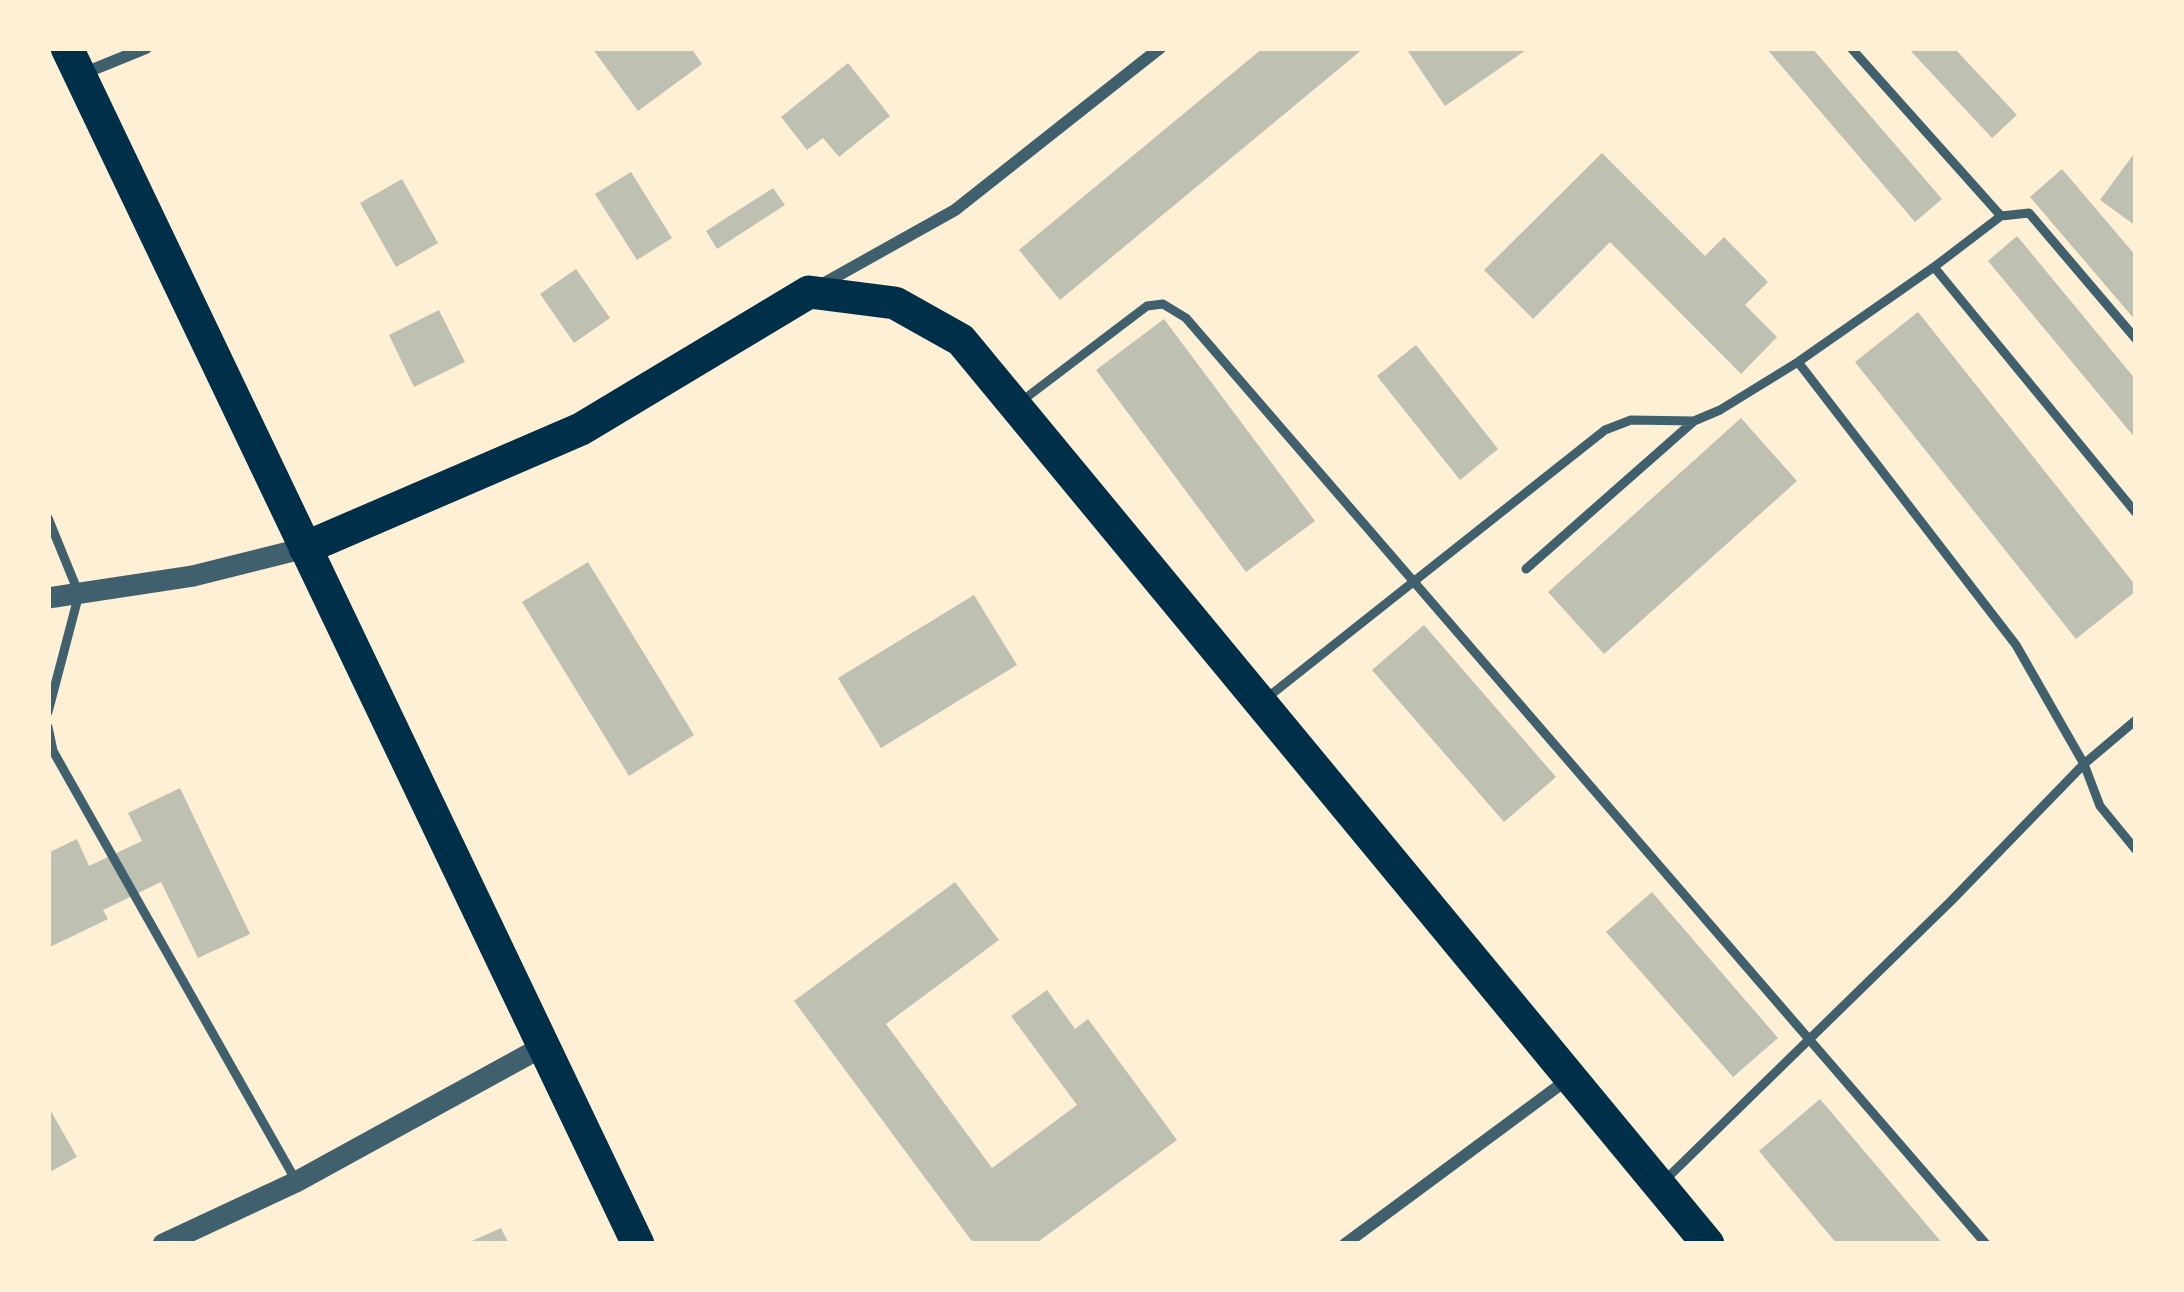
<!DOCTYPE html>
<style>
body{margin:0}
#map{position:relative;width:2184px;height:1292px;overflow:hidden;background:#fdf0d5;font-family:Lato,sans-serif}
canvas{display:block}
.frame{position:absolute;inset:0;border:51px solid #fdf0d5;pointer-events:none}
</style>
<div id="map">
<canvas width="2184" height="1292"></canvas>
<div class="frame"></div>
</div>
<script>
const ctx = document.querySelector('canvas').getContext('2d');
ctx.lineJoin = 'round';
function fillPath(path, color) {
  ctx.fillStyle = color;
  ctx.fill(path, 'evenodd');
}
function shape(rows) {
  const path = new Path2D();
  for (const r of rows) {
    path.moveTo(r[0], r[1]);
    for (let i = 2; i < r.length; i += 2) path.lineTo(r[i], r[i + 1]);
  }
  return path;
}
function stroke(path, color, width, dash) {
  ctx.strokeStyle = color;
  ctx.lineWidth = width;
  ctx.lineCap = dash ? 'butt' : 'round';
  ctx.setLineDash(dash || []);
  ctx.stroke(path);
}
fillPath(shape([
 [592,48,691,48,702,64,638,111],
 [1263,48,1364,48,1060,300,1019,250],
 [1410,48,1529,48,1445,106,1407,50],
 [1766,48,1812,48,1942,199,1915,222],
 [1908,48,1954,48,2017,115,1992,138],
 [848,63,890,116,839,157,823,138,807,150,781,117],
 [2136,151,2136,226,2100,200],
 [1602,153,1705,256,1724,237,1768,282,1745,305,1777,337,1741,374,1610,242,1533,319,1484,270],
 [2062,169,2136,256,2136,321,2030,197],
 [631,172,672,238,637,260,595,194],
 [402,179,438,243,396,267,360,203],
 [773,188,785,205,717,249,706,231],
 [2017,236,2136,380,2136,439,1988,261],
 [576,269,610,318,574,343,540,294],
 [439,310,465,362,414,387,389,335],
 [1918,312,2136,586,2136,591,2076,639,1855,362],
 [1164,319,1315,521,1246,572,1096,370],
 [1416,345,1498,449,1460,480,1377,376],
 [1741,418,1797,481,1604,654,1548,592],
 [588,562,694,735,629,776,522,602],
 [974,595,1017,665,881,748,838,678],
 [1424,625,1556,777,1504,822,1372,670],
 [180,788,250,934,198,958,161,882,103,910,108,919,50,947,48,853,77,839,89,866,142,841,128,813],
 [955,882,999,940,886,1024,992,1168,1077,1105,1011,1016,1047,990,1075,1029,1088,1019,1177,1140,1035,1244,974,1244,794,1001],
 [1652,892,1778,1038,1733,1077,1606,932],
 [1820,1099,1943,1244,1837,1244,1759,1151],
 [48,1106,77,1157,48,1173],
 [501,1228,509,1244,465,1244]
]), '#bec0b2');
stroke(shape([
 [1851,48,2001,216],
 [1934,267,2136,513],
 [1798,362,2016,645,2084,764,2100,806,2136,850],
 [1023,400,1147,306,1163,304,1186,318,1986,1244],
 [48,518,79,594,48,712],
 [1526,569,1694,421,1720,410,1798,362,1934,267,2001,216,2029,213,2136,339],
 [1268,697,1605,430,1631,420,1694,421],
 [48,727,53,751,295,1179],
 [1663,1182,1951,901,2084,764,2136,720]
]), '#3f606c', 9);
stroke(shape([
 [82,74,146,48],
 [821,285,955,210,1160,48],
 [1345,1244,1568,1079]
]), '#3f606c', 12);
stroke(shape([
 [48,598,193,576,305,548],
 [163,1244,296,1182,542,1047]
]), '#3f606c', 21);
stroke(shape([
 [67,48,638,1244],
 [305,548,581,429,809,292,895,303,961,340,1708,1244]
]), '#003049', 33);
</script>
